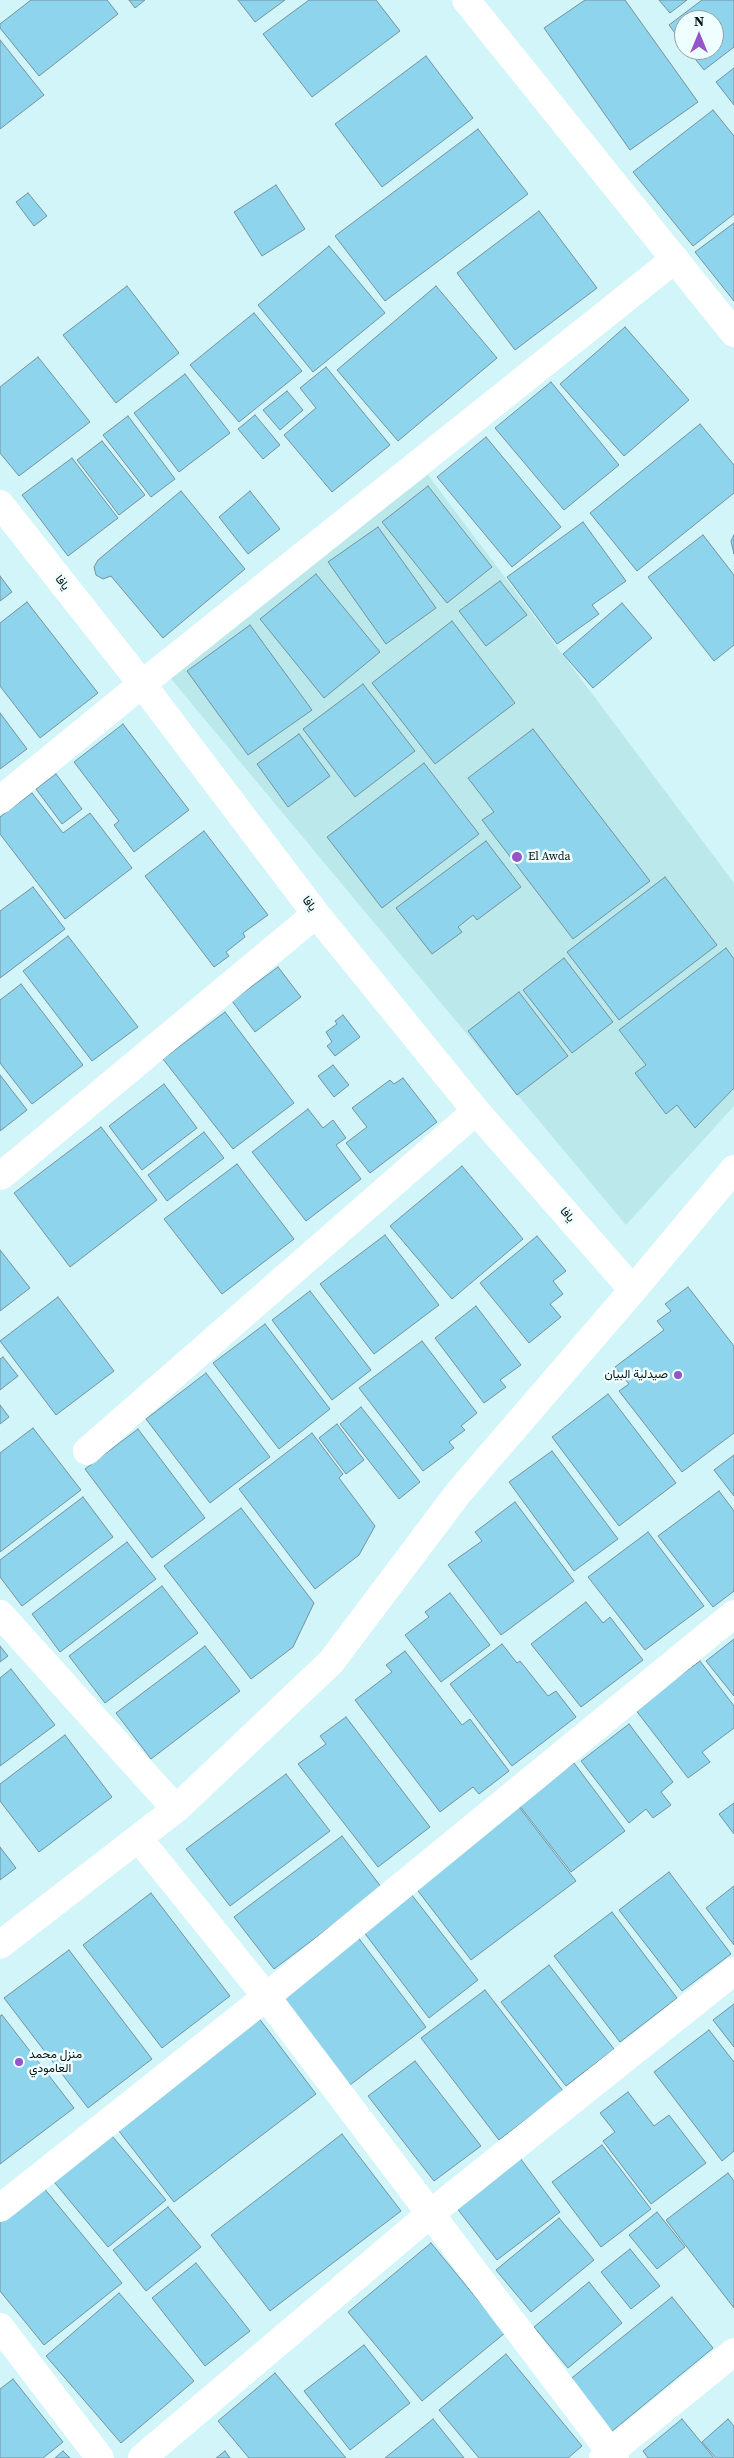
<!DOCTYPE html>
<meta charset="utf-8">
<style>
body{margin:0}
#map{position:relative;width:734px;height:2458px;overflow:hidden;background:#d1f5f8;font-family:"Source Serif 4",serif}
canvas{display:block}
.north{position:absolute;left:674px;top:10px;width:50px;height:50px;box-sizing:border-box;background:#effeff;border:1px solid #92a0a1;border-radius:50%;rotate:0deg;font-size:14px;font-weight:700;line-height:20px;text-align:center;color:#061213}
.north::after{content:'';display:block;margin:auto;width:18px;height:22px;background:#9554c9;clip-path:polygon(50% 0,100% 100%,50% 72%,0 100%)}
</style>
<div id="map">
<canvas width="734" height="2458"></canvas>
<div class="north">N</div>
</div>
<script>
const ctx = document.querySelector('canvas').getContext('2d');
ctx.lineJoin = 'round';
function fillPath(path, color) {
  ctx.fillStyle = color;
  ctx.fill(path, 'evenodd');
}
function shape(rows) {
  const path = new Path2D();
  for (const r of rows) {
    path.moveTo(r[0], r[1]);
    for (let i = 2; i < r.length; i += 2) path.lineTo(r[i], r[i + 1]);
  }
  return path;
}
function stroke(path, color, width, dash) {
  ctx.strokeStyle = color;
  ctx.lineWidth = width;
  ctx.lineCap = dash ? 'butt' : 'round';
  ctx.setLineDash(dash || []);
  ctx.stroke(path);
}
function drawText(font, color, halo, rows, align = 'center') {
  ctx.font = font + ' "Source Serif 4",Vazirmatn,serif';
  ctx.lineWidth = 5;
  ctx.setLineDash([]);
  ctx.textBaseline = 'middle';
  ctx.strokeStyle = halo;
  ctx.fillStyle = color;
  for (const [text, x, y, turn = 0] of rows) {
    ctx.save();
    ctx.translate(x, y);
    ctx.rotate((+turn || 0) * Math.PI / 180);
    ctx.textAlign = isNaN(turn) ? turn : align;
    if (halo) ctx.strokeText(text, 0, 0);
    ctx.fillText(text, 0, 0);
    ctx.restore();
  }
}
fillPath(shape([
 [428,475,734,883,734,1106,626,1225,167,674]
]), '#bae8eb');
const building = shape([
 [31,0,107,0,118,14,39,76,0,28,0,24,31,0],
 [129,0,145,0,135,8,129,0],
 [238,0,285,0,255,22,238,0],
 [309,0,376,0,400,31,312,97,263,34,309,0],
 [585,0,625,0,698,102,630,150,544,28,585,0],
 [659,0,687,0,670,13,659,0],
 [702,0,734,0,734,47,704,70,688,50,714,50,714,20,684,20,684,45,669,25,702,0],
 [0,40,44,95,0,129,0,40],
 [426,56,473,118,382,187,335,124,426,56],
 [734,68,734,105,716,82,734,68],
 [713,110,734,136,734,214,693,246,633,172,713,110],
 [478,129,528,194,385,301,335,236,478,129],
 [276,185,305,229,262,256,234,212,276,185],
 [28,193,47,216,34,226,16,202,28,193],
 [539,211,597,288,515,350,457,273,539,211],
 [734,223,734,301,695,252,734,223],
 [329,246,385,313,313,372,258,305,329,246],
 [127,286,179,353,116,403,63,335,127,286],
 [436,286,497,358,398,441,337,370,436,286],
 [254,313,302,371,239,422,190,365,254,313],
 [625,327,689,400,624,456,560,384,625,327],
 [38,357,90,422,19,476,0,453,0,387,38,357],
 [326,367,390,445,332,492,284,435,316,408,300,388,326,367],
 [185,374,230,433,179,472,134,413,185,374],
 [551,382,619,465,564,510,495,428,551,382],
 [287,391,303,410,280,430,263,410,287,391],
 [255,415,280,445,263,459,238,429,255,415],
 [128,416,175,479,151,497,103,435,128,416],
 [700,424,734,465,734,493,637,571,590,513,700,424],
 [486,437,561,527,512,567,437,477,486,437],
 [102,441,145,495,119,515,77,460,102,441],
 [72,458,118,518,68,556,22,495,72,458],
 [428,486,492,567,447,603,382,522,428,486],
 [181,491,245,569,163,638,111,576,103,579,96,575,94,567,98,560,181,491],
 [250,491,280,529,248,554,219,517,250,491],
 [583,522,626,581,592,605,599,614,557,644,507,577,583,522],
 [378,527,436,608,386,644,328,562,378,527],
 [703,535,734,575,734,645,714,661,648,577,703,535],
 [734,535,734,554,731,541,734,535],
 [316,574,380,652,324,698,260,619,316,574],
 [0,576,12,592,0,601,0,576],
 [500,581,527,615,486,646,459,611,500,581],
 [27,602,98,693,40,738,0,686,0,623,27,602],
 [622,603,652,638,593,688,563,654,622,603],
 [452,621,515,703,435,764,372,683,452,621],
 [250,625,312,710,248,755,187,671,250,625],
 [363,684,415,751,355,797,303,729,363,684],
 [0,713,27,749,0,769,0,713],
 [123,724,189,810,134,852,114,825,119,821,74,762,123,724],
 [533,729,650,881,573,939,482,820,494,812,468,778,533,729],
 [299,734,330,776,288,807,257,764,299,734],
 [424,763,479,834,382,908,327,837,424,763],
 [56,774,82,809,62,824,36,789,56,774],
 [32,793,63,833,90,813,132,868,65,919,0,834,0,817,32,793],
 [204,831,268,915,243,933,245,937,226,952,229,956,214,967,145,876,204,831],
 [486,841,521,887,477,920,473,915,458,927,462,932,432,954,396,908,486,841],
 [665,877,717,945,619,1020,567,952,665,877],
 [33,887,65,929,0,978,0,911,33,887],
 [68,936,138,1027,92,1061,23,971,68,936],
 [726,948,734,959,734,1088,695,1128,677,1105,666,1114,635,1073,646,1065,619,1030,726,948],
 [564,958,613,1022,572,1053,523,990,564,958],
 [278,967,301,997,255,1032,232,1001,278,967],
 [21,984,83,1065,32,1104,0,1063,0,1000,21,984],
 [519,992,568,1056,517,1095,468,1031,519,992],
 [225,1012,294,1103,233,1149,163,1059,225,1012],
 [343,1015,360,1037,335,1056,327,1046,332,1042,326,1032,337,1024,335,1021,343,1015],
 [333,1065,349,1085,334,1097,318,1076,333,1065],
 [0,1075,27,1110,0,1131,0,1075],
 [403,1078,437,1122,370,1173,346,1143,367,1127,352,1108,390,1080,394,1084,403,1078],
 [164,1084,197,1128,142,1170,109,1126,164,1084],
 [308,1109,323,1128,333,1120,346,1138,336,1145,361,1179,306,1221,252,1152,308,1109],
 [101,1127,157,1200,70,1267,14,1193,101,1127],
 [204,1132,224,1158,167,1201,148,1175,204,1132],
 [237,1164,294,1239,222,1294,164,1219,237,1164],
 [462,1166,523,1239,452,1299,390,1226,462,1166],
 [385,1235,439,1305,374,1354,320,1284,385,1235],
 [537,1236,566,1271,553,1281,563,1294,550,1304,561,1317,529,1343,480,1283,537,1236],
 [0,1250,30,1288,0,1311,0,1250],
 [688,1287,734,1346,734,1433,682,1472,619,1391,629,1384,615,1367,664,1330,657,1321,671,1311,665,1304,688,1287],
 [310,1291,371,1370,332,1400,272,1320,310,1291],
 [58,1297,114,1371,56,1415,0,1341,58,1297],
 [476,1306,521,1365,500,1380,506,1387,484,1403,435,1338,476,1306],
 [265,1324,330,1409,279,1449,213,1363,265,1324],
 [422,1341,477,1413,461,1426,465,1430,449,1442,454,1448,423,1471,359,1388,422,1341],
 [3,1357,18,1376,0,1390,0,1359,3,1357],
 [206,1373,270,1457,210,1503,146,1419,206,1373],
 [608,1394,676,1483,619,1526,552,1437,608,1394],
 [0,1405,9,1417,0,1424,0,1405],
 [361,1407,420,1482,399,1499,340,1424,361,1407],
 [337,1424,364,1460,346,1474,319,1438,337,1424],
 [33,1428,81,1490,0,1552,0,1453,33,1428],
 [138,1429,205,1518,152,1558,85,1469,138,1429],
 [312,1433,343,1474,339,1478,375,1526,359,1555,315,1589,239,1489,312,1433],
 [552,1451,618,1539,574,1571,509,1482,552,1451],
 [734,1455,734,1496,714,1470,734,1455],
 [719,1491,734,1511,734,1591,713,1607,658,1536,719,1491],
 [83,1497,113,1537,22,1606,0,1577,0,1560,83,1497],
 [515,1502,574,1581,501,1635,448,1565,482,1541,475,1532,515,1502],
 [241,1508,314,1603,293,1647,251,1679,164,1566,241,1508],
 [648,1532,704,1606,645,1650,588,1577,648,1532],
 [127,1542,156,1579,60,1652,32,1614,127,1542],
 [162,1586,198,1633,105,1703,69,1656,162,1586],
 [450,1593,490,1645,441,1682,405,1635,429,1617,425,1612,450,1593],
 [586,1602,603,1623,610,1617,643,1660,581,1707,531,1644,586,1602],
 [734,1639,734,1696,706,1661,734,1639],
 [502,1644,517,1663,520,1661,548,1696,556,1691,576,1717,512,1766,450,1684,502,1644],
 [0,1646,8,1656,0,1662,0,1646],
 [205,1646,240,1691,151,1759,116,1713,205,1646],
 [405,1651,462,1725,470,1719,509,1771,479,1794,473,1787,440,1812,355,1700,392,1672,386,1665,405,1651],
 [700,1661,734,1706,734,1728,702,1752,710,1762,688,1778,635,1709,700,1661],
 [11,1669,55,1725,0,1766,0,1678,11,1669],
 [346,1717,430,1827,378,1867,298,1764,326,1744,320,1736,346,1717],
 [629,1724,673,1782,661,1792,671,1805,653,1818,646,1809,629,1823,581,1761,629,1724],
 [65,1735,112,1797,39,1852,0,1801,0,1784,65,1735],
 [574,1763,625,1831,571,1872,519,1805,574,1763],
 [286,1774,330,1831,230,1906,186,1849,286,1774],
 [734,1803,734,1834,719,1814,734,1803],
 [519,1807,576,1881,471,1960,415,1887,519,1807],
 [342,1836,382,1888,274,1969,234,1917,342,1836],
 [0,1847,16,1868,0,1880,0,1847],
 [669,1872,731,1954,682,1991,619,1910,669,1872],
 [734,1886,734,1945,706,1908,734,1886],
 [151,1893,230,1996,162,2048,83,1945,151,1893],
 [411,1894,478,1980,429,2018,363,1931,411,1894],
 [612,1912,677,1998,620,2042,554,1956,612,1912],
 [357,1936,426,2027,350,2085,280,1994,357,1936],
 [69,1950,152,2059,88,2108,4,1998,69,1950],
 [549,1965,614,2049,566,2086,501,2002,549,1965],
 [485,1990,563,2091,499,2140,421,2038,485,1990],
 [734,2004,734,2047,713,2020,734,2004],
 [2,2015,74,2108,0,2164,0,2016,2,2015],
 [258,2017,316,2094,174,2202,115,2126,258,2017],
 [709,2030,734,2062,734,2151,722,2161,654,2072,709,2030],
 [415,2061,481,2146,434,2181,368,2096,415,2061],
 [628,2092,654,2126,669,2115,706,2163,651,2204,603,2141,615,2132,600,2113,628,2092],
 [107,2130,166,2200,108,2247,50,2177,107,2130],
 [342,2134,401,2211,270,2311,211,2235,342,2134],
 [602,2145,651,2209,601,2247,552,2182,602,2145],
 [520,2158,560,2212,497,2260,456,2207,520,2158],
 [728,2173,734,2181,734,2308,666,2220,728,2173],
 [43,2187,122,2283,44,2345,0,2291,0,2221,43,2187],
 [168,2207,201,2247,146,2291,113,2250,168,2207],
 [657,2212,685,2247,657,2269,629,2235,657,2212],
 [559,2218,594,2260,531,2312,496,2270,559,2218],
 [431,2243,505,2333,422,2401,348,2312,431,2243],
 [630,2249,660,2286,631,2309,601,2272,630,2249],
 [196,2263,250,2331,205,2366,152,2298,196,2263],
 [589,2282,622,2323,568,2368,534,2327,589,2282],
 [119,2293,194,2381,121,2443,46,2356,119,2293],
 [672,2297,713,2348,611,2432,568,2381,672,2297],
 [364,2345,410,2403,350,2450,304,2391,364,2345],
 [506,2354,582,2446,568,2458,479,2458,439,2410,506,2354],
 [275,2373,346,2458,249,2458,218,2421,275,2373],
 [13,2379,63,2442,43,2458,0,2458,0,2389,13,2379],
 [433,2419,464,2458,385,2458,433,2419],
 [682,2419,714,2458,648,2458,643,2451,682,2419],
 [728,2419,734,2426,734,2458,716,2458,702,2442,728,2419],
 [63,2451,70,2458,55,2458,63,2451],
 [225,2451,230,2458,216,2458,225,2451]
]);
fillPath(building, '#8ed4ed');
stroke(building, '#75929e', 1);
stroke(shape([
 [466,0,734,333],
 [0,504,142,684,316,914,476,1111,633,1290],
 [0,800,142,684,675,259],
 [1,1176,316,914],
 [87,1451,476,1111],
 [0,1614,176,1809],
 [139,1839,265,1995,615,2458],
 [0,1945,176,1809,331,1662,459,1492,633,1290,734,1169],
 [0,2208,266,1997,734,1614],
 [0,2327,100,2458],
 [142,2458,430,2214,734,1971],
 [603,2458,734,2352]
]), '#fff', 28);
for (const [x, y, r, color] of [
 [517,857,6,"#9554c9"],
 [678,1375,5,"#9554c9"],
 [19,2062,5,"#9554c9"]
]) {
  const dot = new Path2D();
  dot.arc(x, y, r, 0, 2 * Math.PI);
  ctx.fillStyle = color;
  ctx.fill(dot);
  stroke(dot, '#effeff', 2);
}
drawText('12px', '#061213', '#effeff', [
 ["يافا",62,583,52],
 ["يافا",309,904,53],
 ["يافا",567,1215,49]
]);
drawText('12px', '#061213', '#effeff', [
 ["El Awda",528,857],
 ["صيدلية البيان",668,1375,"right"],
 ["منزل محمد",29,2055],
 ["العامودي",29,2069]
], 'left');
</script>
